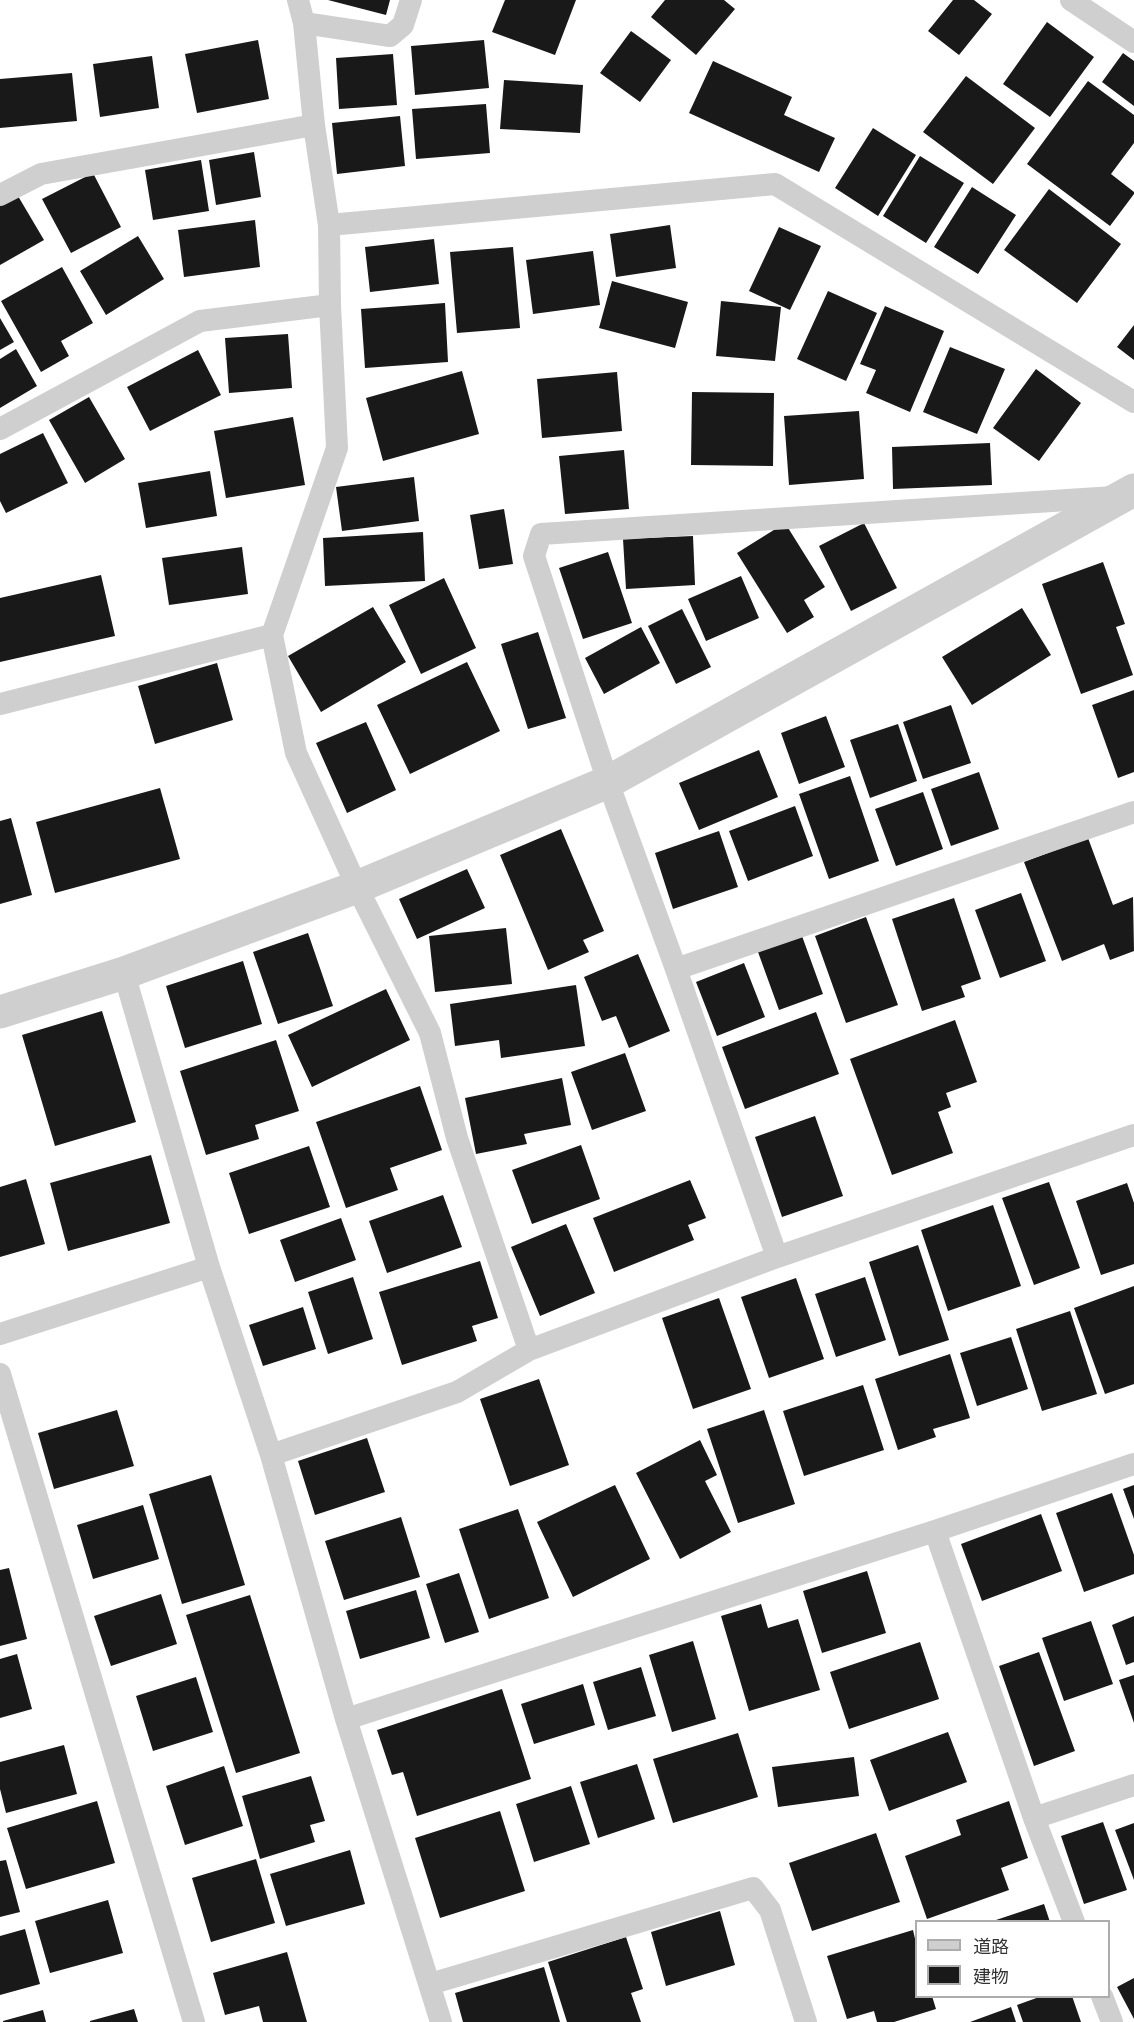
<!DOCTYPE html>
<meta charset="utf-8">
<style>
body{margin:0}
#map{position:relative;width:1134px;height:2022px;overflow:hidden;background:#fff;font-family:"Work Sans","Noto Sans JP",sans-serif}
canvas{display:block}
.legend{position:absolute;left:915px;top:1920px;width:195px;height:78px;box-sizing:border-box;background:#fff;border:2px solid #adadad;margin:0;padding:8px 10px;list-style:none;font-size:18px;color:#323232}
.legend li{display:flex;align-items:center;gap:12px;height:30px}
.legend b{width:30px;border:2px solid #adadad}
</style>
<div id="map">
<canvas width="1134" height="2022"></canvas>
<ul class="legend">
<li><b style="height:8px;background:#cfcfcf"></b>道路</li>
<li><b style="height:16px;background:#191919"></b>建物</li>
</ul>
</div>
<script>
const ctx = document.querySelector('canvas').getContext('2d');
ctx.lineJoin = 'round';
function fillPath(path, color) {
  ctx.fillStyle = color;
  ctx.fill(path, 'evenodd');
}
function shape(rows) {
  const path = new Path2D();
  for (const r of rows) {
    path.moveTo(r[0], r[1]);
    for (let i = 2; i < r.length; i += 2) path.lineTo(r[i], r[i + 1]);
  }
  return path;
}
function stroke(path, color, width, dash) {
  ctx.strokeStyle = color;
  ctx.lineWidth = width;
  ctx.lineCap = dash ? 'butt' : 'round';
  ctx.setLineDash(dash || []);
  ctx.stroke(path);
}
fillPath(shape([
 [328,0,390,0,386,15],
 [505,0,576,0,555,55,492,32],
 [665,0,724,0,735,9,696,55,651,17],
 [953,0,974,0,992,14,959,55,928,31],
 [1047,22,1094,57,1050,117,1003,84],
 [631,31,671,60,640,102,600,73],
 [258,40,269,99,197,113,185,54],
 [484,40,489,88,415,95,411,46],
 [1123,53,1134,61,1134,106,1102,82],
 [393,54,397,105,339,109,336,58],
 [152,56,159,108,100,117,93,64],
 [713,61,792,97,784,115,835,138,819,172,689,113],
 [72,73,77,121,0,128,0,79],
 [966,76,1035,128,993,184,923,132],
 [504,80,583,85,580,133,500,129],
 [1088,81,1134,115,1134,143,1111,174,1134,192,1134,194,1110,226,1027,164],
 [486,104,490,153,416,159,412,109],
 [400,116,405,166,337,174,332,123],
 [873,128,916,155,878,216,835,188],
 [254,152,261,197,216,205,209,160],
 [920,156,964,183,926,243,883,216],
 [201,160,209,211,153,220,145,170],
 [93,173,121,227,71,253,42,199],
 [972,187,1016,215,978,274,934,247],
 [1049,189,1121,244,1077,303,1004,250],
 [18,196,44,240,0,265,0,206],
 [255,220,260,267,184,277,178,230],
 [670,225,676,268,616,277,610,234],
 [779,227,821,246,790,310,749,291],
 [138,236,164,279,106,315,80,271],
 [434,239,439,284,370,292,365,247],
 [513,247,520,328,457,333,450,252],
 [593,251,600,305,533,314,526,260],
 [62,267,93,323,61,341,69,356,41,372,1,301],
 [612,281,688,302,675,348,599,328],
 [828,291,877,313,846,381,797,359],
 [721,301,781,307,775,361,716,356],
 [445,303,448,362,365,368,361,309],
 [885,306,944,331,910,412,866,393,876,370,860,364],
 [0,318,14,342,0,350],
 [1134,325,1134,360,1117,347],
 [288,334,292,388,229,393,225,338],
 [950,347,1005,369,977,434,923,412],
 [16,349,37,386,0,408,0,359],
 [198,350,221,395,150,431,127,387],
 [1036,369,1081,403,1039,461,993,428],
 [462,371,479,434,383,461,366,398],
 [617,372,622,431,542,438,537,379],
 [692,392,774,393,773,466,691,465],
 [89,397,125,459,85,483,49,420],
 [859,411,864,479,789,485,784,416],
 [293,417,305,485,226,498,214,431],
 [43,433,68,483,6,513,0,501,0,454],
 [990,443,992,485,893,489,892,447],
 [624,450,629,509,565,514,559,456],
 [210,471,217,516,146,528,138,483],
 [414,477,419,521,342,531,336,487],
 [504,509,513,564,479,569,470,515],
 [785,523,825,587,804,600,814,617,787,633,737,553],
 [864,523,897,588,851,611,819,546],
 [423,532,425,581,325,586,323,538],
 [693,536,695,585,626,589,623,539],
 [242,547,248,594,169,605,162,558],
 [608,552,632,623,583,639,559,568],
 [1103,562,1125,624,1116,627,1133,675,1081,694,1042,584],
 [101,575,115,636,0,662,0,598],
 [741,576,759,618,706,641,688,599],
 [444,578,476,648,421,674,389,605],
 [373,607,406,662,321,712,288,656],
 [1022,608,1051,655,972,705,942,657],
 [682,609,711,667,676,684,648,626],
 [641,627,660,663,604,694,585,658],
 [538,632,566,718,528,729,501,644],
 [467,662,500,731,410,774,377,705],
 [217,663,233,720,155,744,138,686],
 [1134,690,1134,772,1118,778,1092,705],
 [951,705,971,763,923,779,903,722],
 [826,716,845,767,799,784,781,733],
 [366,722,396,790,347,813,316,743],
 [898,724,917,781,870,798,850,740],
 [759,750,778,797,699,830,679,783],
 [979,772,999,829,951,846,931,789],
 [850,776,879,861,829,879,799,794],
 [160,788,180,859,55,893,36,822],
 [923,792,943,849,896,866,875,809],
 [795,806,813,856,748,881,729,831],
 [11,818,32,895,0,904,0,821],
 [561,829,604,931,583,940,589,952,548,970,500,855],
 [719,831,738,887,673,909,655,853],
 [1088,838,1113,905,1133,897,1134,951,1110,960,1104,944,1062,961,1024,862],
 [467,869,485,908,417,939,399,899],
 [1021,893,1046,961,1000,978,975,910],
 [954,898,981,979,961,986,965,997,922,1011,892,919],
 [866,917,898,1005,846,1023,815,936],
 [506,928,512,984,435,992,429,936],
 [308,933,333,1006,278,1024,253,952],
 [802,936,823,994,779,1010,758,952],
 [638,954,670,1031,629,1048,616,1016,602,1021,584,977],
 [243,961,262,1024,185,1048,166,986],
 [744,963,765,1017,717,1036,696,982],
 [576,985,585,1046,501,1058,499,1040,455,1046,450,1004],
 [386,989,410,1040,312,1087,288,1035],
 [102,1011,136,1122,55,1146,22,1035],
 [816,1012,839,1074,745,1109,722,1047],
 [955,1020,977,1082,946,1093,951,1107,938,1112,953,1153,892,1175,850,1059],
 [276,1040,299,1111,255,1125,259,1139,206,1155,180,1071],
 [625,1053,646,1111,592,1130,571,1072],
 [562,1078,571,1125,524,1134,527,1144,476,1154,465,1098],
 [420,1086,442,1150,390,1168,398,1190,346,1208,316,1122],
 [815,1116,843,1196,782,1217,755,1137],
 [581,1145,600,1199,532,1224,512,1170],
 [309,1146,330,1207,249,1234,229,1173],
 [151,1155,170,1223,68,1251,50,1183],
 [26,1179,45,1244,0,1257,0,1187],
 [690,1180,706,1218,688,1225,694,1240,614,1272,593,1218],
 [1049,1182,1080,1268,1034,1285,1002,1198],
 [1127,1183,1134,1203,1134,1264,1101,1275,1076,1201],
 [443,1195,462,1247,387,1273,369,1221],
 [993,1205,1021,1286,948,1311,921,1230],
 [341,1218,356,1260,295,1282,280,1240],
 [566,1224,595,1293,540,1316,511,1247],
 [918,1245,949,1340,899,1356,869,1262],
 [480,1261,498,1318,472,1326,477,1341,402,1365,379,1292],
 [353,1277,373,1339,328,1354,308,1292],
 [865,1277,886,1340,836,1357,815,1294],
 [796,1278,824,1359,769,1378,741,1297],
 [1134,1286,1134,1384,1105,1394,1074,1308],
 [719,1298,751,1389,693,1409,662,1318],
 [303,1307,316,1349,263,1366,249,1325],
 [1070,1311,1097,1394,1042,1411,1016,1329],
 [1011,1337,1028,1389,977,1406,960,1353],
 [950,1354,970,1418,933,1429,936,1437,898,1450,875,1379],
 [539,1379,569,1465,510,1486,480,1399],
 [863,1385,884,1450,804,1476,783,1411],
 [117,1410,134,1466,54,1489,38,1433],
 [764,1410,795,1504,738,1523,707,1429],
 [367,1438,385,1492,315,1515,298,1461],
 [700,1440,717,1475,705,1481,731,1532,680,1559,636,1473],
 [211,1475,245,1585,182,1604,149,1494],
 [615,1485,650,1559,573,1597,537,1522],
 [1134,1485,1134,1519,1123,1489],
 [1112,1493,1134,1555,1134,1574,1084,1592,1056,1513],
 [143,1505,159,1559,93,1579,77,1525],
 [518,1509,549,1598,489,1619,459,1529],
 [1041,1514,1062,1571,982,1601,961,1544],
 [401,1517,420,1577,344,1600,325,1541],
 [9,1568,27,1639,0,1646,0,1570],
 [867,1571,886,1633,822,1653,803,1591],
 [459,1573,479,1632,445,1643,426,1584],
 [416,1590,430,1638,360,1659,346,1611],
 [161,1594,177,1644,111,1666,94,1616],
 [250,1595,300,1753,236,1773,186,1615],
 [761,1604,768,1628,798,1619,820,1690,749,1711,721,1616],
 [1134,1616,1134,1662,1126,1665,1112,1625],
 [1091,1621,1113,1684,1064,1701,1042,1638],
 [693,1641,716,1719,672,1732,649,1655],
 [920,1642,939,1699,849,1729,830,1672],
 [1039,1652,1075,1751,1034,1766,999,1666],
 [17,1654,32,1709,0,1718,0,1659],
 [641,1667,656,1716,608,1730,593,1682],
 [1134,1675,1134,1723,1119,1680],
 [196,1677,213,1732,153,1751,136,1696],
 [583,1684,595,1725,534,1744,521,1704],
 [502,1689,531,1779,417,1816,403,1772,392,1775,377,1730],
 [948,1732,967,1782,889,1811,870,1760],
 [738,1733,758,1797,673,1823,653,1759],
 [64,1745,77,1794,6,1813,0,1789,0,1762],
 [854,1757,859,1796,778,1807,772,1767],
 [637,1764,655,1819,598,1838,580,1782],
 [224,1766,243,1826,185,1845,166,1786],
 [311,1776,325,1821,310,1825,315,1842,260,1859,242,1796],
 [571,1786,590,1844,534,1862,516,1804],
 [97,1801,115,1863,26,1889,7,1828],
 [1009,1801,1028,1858,1001,1868,1009,1890,927,1919,905,1856,961,1835,956,1820],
 [500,1811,525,1891,440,1918,415,1838],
 [1103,1822,1127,1890,1084,1904,1061,1836],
 [1134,1823,1134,1880,1115,1830],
 [876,1833,900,1902,812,1931,789,1863],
 [350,1850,365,1904,286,1926,270,1874],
 [256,1859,275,1923,211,1942,192,1878],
 [6,1860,20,1912,0,1917,0,1861],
 [108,1900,123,1953,50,1973,35,1921],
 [1044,1904,1050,1922,993,1922,993,1921],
 [720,1911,735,1965,666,1986,651,1932],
 [25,1929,40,1984,0,1995,0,1936],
 [913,1930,916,1943,916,1996,932,1996,936,2009,894,2022,877,2022,874,2011,847,2019,827,1956],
 [626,1937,643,1989,631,1993,641,2022,567,2022,548,1962],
 [287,1952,307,2022,263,2022,259,2006,225,2015,213,1973],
 [544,1967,560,2022,463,2022,455,1993],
 [1134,1978,1134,2019,1117,1987],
 [1042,1996,1072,1996,1081,2022,1023,2022,1017,2005],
 [1011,2007,1016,2022,970,2022],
 [134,2009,138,2022,90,2022,90,2021],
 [43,2010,46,2022,3,2022,3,2021]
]), '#191919');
stroke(shape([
 [298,0,304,23,314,125,329,225],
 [1071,0,1134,42],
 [304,23,390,36,403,25,411,0],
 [0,195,41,174,314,125],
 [0,429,200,321,330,305],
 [272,635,337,448,330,305,329,225,775,184,1134,402],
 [0,704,272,635,296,753,357,887,430,1033,457,1138,529,1350],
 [676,969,1134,812],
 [124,973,209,1267,271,1455,346,1719,441,2022],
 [777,1257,676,969,608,782,534,556,541,534,1114,497],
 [0,1334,209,1267],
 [0,1374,194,2022],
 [271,1455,457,1392,529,1350,777,1257,1134,1135],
 [935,1531,1034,1818,1074,1922],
 [346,1719,935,1531,1134,1464],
 [1034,1818,1134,1785],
 [430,1984,753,1888,770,1910,806,2022],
 [1102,1996,1112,2022]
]), '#cfcfcf', 22);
stroke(shape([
 [0,1012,124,973,357,887,608,782,1134,490]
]), '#cfcfcf', 33);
</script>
